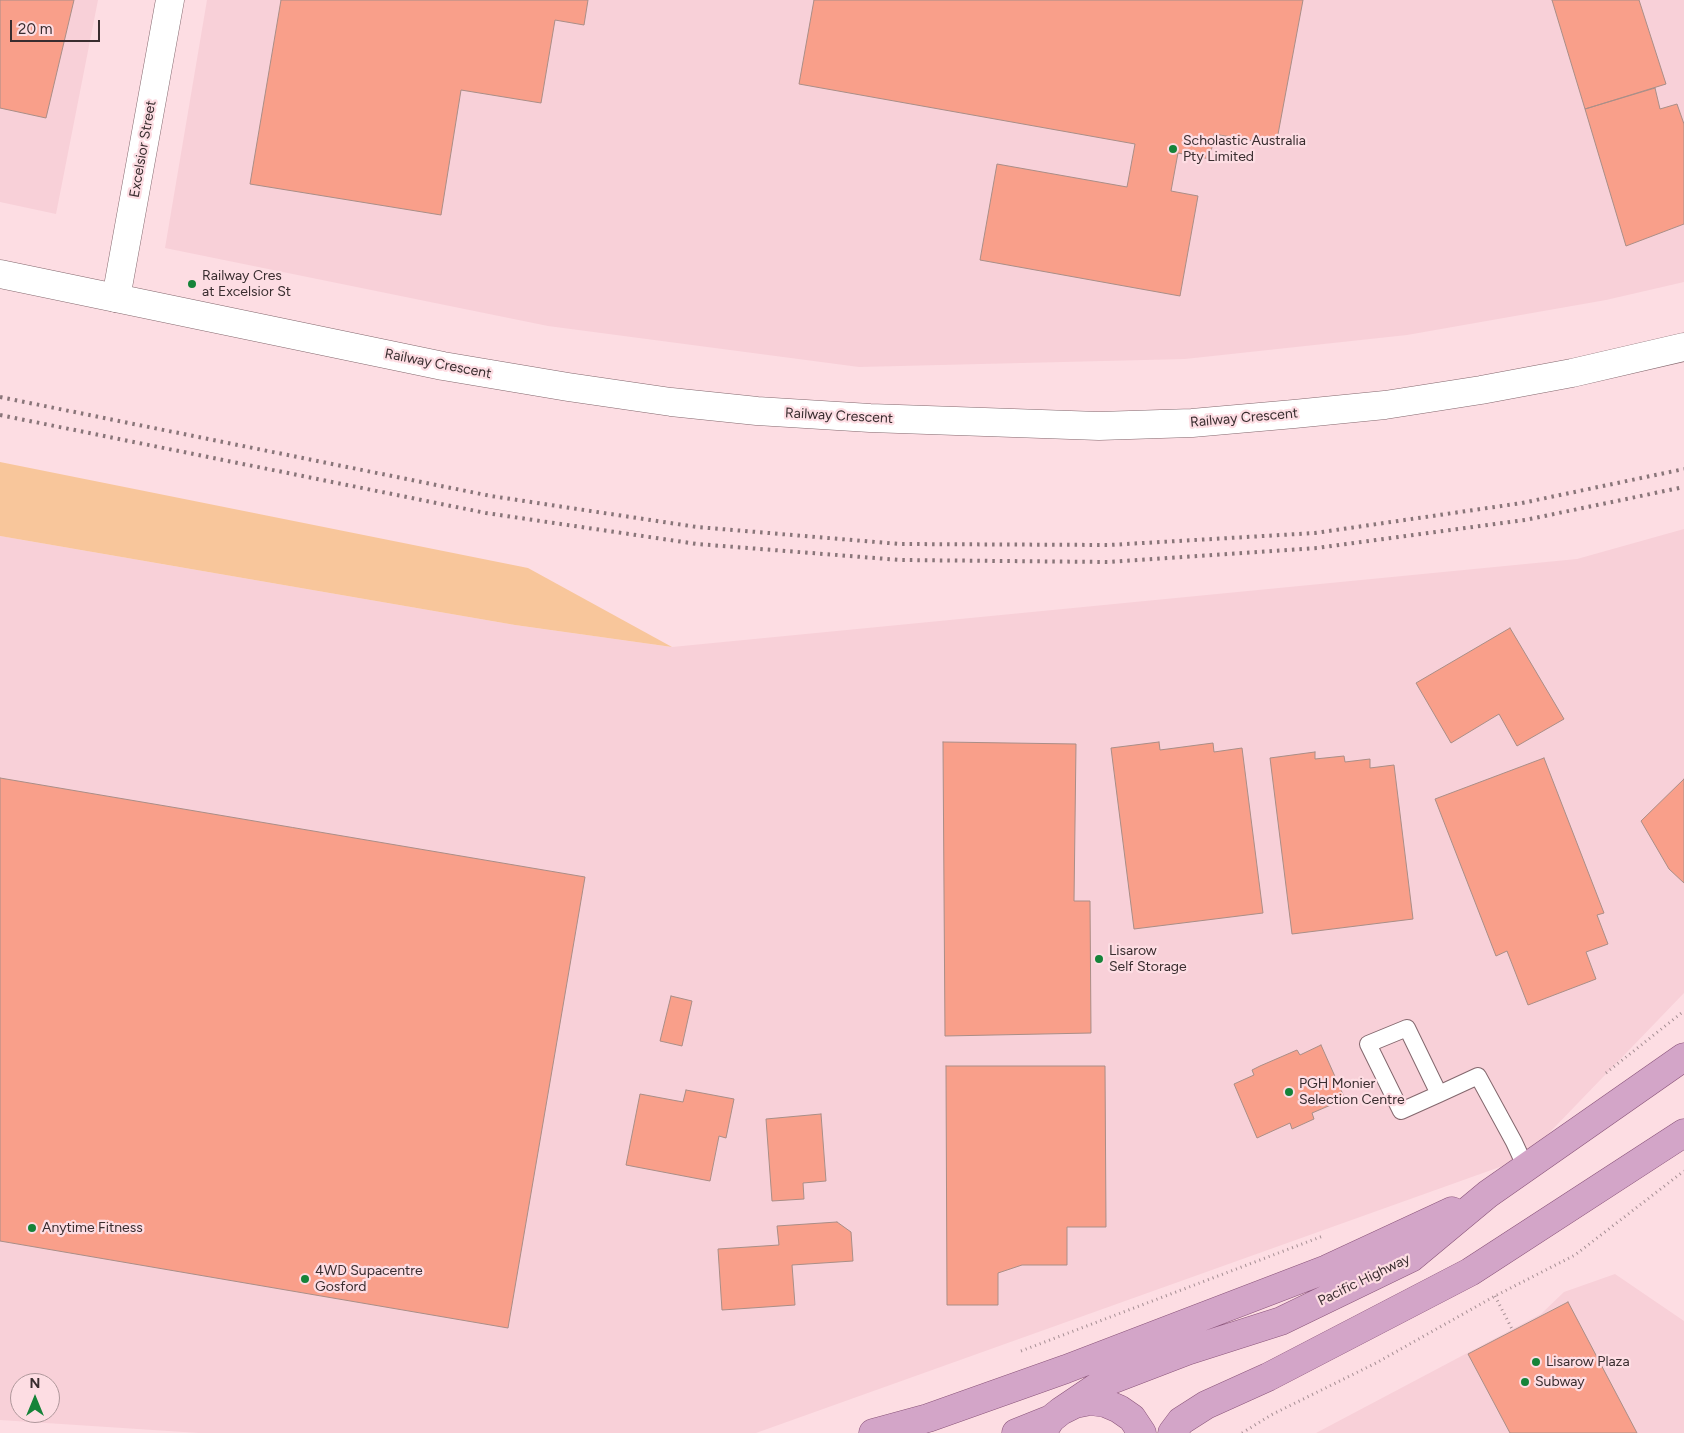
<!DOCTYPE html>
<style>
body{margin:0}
#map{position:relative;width:1684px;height:1433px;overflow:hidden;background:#fddde3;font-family:Figtree,sans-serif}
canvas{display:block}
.north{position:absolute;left:10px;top:1373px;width:50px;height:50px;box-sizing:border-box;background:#fddde3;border:1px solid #af979b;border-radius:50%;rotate:0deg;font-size:14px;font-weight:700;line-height:20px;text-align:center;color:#392d2f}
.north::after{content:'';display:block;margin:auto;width:18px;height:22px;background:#158339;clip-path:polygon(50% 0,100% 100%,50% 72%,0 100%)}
.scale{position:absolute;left:10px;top:20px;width:90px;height:22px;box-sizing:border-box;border:2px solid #392d2f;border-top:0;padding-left:6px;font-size:15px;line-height:18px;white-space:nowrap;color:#392d2f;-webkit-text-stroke:4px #fddde3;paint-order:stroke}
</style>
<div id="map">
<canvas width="1684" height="1433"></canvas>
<div class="north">N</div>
<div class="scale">20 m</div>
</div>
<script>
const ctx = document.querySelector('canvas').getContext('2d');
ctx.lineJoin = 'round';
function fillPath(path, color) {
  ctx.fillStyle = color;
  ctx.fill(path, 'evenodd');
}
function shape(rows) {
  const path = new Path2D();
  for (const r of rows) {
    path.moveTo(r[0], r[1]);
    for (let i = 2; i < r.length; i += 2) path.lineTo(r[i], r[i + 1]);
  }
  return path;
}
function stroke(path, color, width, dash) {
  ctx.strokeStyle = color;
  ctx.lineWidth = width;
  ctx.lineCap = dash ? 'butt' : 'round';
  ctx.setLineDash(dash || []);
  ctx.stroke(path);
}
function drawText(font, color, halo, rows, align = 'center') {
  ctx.font = font + ' Figtree,sans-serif';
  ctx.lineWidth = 4.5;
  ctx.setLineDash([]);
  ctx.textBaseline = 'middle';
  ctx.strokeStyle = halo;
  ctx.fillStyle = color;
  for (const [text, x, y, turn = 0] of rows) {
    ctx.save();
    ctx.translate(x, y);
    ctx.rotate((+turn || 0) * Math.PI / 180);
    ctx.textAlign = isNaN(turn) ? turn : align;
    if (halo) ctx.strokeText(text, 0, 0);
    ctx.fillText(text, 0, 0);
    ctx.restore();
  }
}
fillPath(shape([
 [0,0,98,0,56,214,0,202],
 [207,0,1684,0,1684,282,1606,300,1407,335,1185,359,859,367,548,326,165,248],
 [1684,529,1684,993,1525,1158,756,1433,199,1433,0,1420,0,536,515,625,672,647,1577,559],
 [20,1383,50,1383,50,1413,20,1413],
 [1615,1274,1684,1321,1684,1433,1316,1433,1541,1314,1564,1292]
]), '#f8d0d8');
fillPath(shape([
 [0,462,528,568,672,647,515,625,0,536]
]), '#f8c69b');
const building = shape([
 [0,0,74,0,46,118,0,108,0,0],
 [281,0,588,0,584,25,555,20,541,103,461,90,441,215,250,184,281,0],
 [814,0,1303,0,1276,145,1214,134,1210,159,1178,153,1171,191,1198,196,1180,296,980,260,997,164,1127,187,1135,144,799,84,814,0],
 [1552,0,1639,0,1666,84,1585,109,1552,0],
 [1655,88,1660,109,1677,104,1684,124,1684,224,1626,246,1585,109,1655,88],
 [1510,628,1564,719,1517,746,1499,714,1451,743,1416,683,1510,628],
 [943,742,1076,744,1074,901,1090,901,1091,1033,945,1036,943,742],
 [1159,742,1160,750,1213,743,1214,752,1242,748,1263,913,1134,929,1111,748,1159,742],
 [1315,752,1315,759,1344,756,1345,762,1370,759,1370,768,1394,765,1413,919,1292,934,1270,758,1315,752],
 [1544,758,1604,913,1597,915,1608,944,1586,952,1596,979,1528,1005,1507,951,1496,956,1435,799,1544,758],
 [0,778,585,877,508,1328,0,1241,0,778],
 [1684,779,1684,883,1669,869,1641,821,1684,779],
 [671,996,692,1001,682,1046,660,1041,671,996],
 [1321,1045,1345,1099,1312,1113,1314,1119,1292,1129,1290,1123,1257,1138,1234,1084,1254,1075,1252,1070,1260,1066,1297,1050,1300,1055,1321,1045],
 [946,1066,1105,1066,1106,1227,1067,1227,1067,1265,1022,1265,998,1273,998,1305,947,1305,946,1066],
 [686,1090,734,1099,726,1138,719,1136,710,1181,626,1165,640,1094,683,1102,686,1090],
 [821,1114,826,1181,803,1183,804,1199,772,1201,766,1119,821,1114],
 [837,1222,851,1232,853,1261,792,1265,795,1305,722,1310,718,1249,779,1245,777,1226,837,1222],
 [1568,1302,1637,1433,1510,1433,1468,1354,1568,1302]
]);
fillPath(building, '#f99f8a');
stroke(building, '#aa8e87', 1);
const lane = shape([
 [1439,1094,1407,1028,1368,1044,1401,1111,1439,1094,1478,1076,1514,1142,1526,1168]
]);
const street = shape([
 [116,298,170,0]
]);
const secondary = shape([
 [0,274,443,366,568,387,671,402,757,411,870,418,1099,426,1192,423,1294,414,1385,405,1481,390,1572,373,1684,347]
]);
const primary = shape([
 [1061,1411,1101,1384,1187,1351,1281,1321,1411,1258,1488,1194,1684,1057],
 [873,1433,928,1418,1066,1369,1327,1269,1452,1211],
 [1016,1433,1051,1419],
 [1042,1433,1051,1419,1061,1411,1075,1404,1090,1401,1105,1403,1119,1409,1132,1418,1142,1433],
 [1172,1433,1181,1421,1206,1405,1268,1377,1470,1272,1684,1133]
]);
stroke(lane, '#83676d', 18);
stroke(street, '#83676d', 29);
stroke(secondary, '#83676d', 29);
stroke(primary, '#8a547a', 29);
stroke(shape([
 [1606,1073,1684,1011],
 [1495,1296,1513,1331],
 [1021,1351,1323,1236],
 [1242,1433,1271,1415,1376,1363,1495,1296,1575,1255,1684,1171]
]), '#a58e93', 3, [1, 4]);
stroke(lane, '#fff', 16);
stroke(street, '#fff', 28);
stroke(secondary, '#fff', 28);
stroke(primary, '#d3a5c8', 28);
stroke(shape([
 [0,397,491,496,697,527,900,544,1109,545,1315,533,1522,503,1684,469],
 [0,415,486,513,697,544,900,560,1108,562,1317,548,1525,520,1684,487]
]), '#897579', 4, [2.5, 5]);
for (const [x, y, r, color] of [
 [1173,149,5,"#158339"],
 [192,284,5,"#158339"],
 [1099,959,5,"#158339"],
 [1289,1092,5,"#158339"],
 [32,1228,5,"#158339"],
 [305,1279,5,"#158339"],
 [1536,1362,5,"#158339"],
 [1525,1382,5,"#158339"]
]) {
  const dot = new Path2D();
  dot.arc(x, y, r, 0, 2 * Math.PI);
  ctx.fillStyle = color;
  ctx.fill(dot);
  stroke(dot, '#fddde3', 2);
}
drawText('14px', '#392d2f', '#fddde3', [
 ["Scholastic Australia",1183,141],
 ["Pty Limited",1183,157],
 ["Railway Cres",202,276],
 ["at Excelsior St",202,292],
 ["Lisarow",1109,951],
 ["Self Storage",1109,967],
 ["PGH Monier",1299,1084],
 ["Selection Centre",1299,1100],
 ["Anytime Fitness",42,1228],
 ["4WD Supacentre",315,1271],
 ["Gosford",315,1287],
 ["Lisarow Plaza",1546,1362],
 ["Subway",1535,1382]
], 'left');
drawText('14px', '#392d2f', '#fddde3', [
 ["Excelsior Street",143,149,-80],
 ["Railway Crescent",438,364,11],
 ["Railway Crescent",839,416,3],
 ["Railway Crescent",1244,418,-5],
 ["Pacific Highway",1364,1280,-26]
]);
</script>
